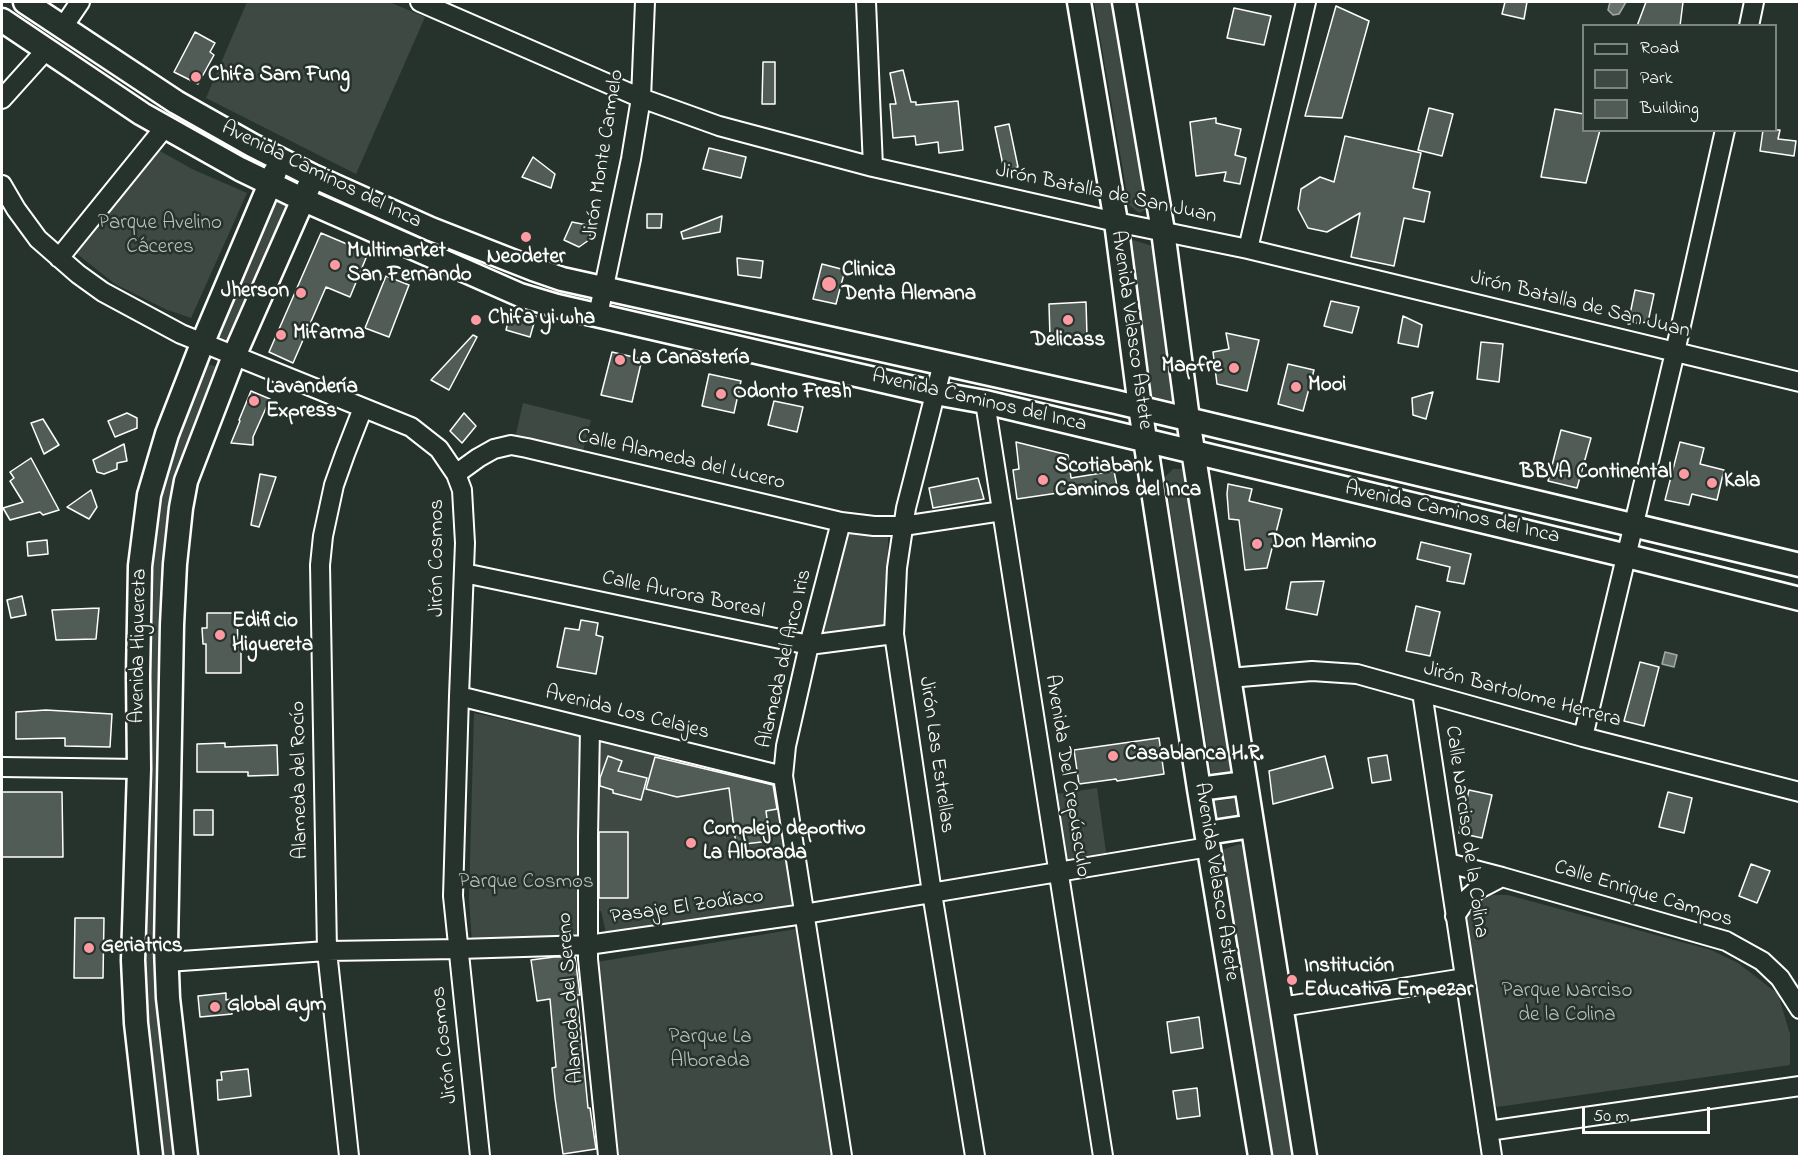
<!DOCTYPE html>
<meta charset="utf-8">
<style>
body{margin:0}
#map{position:relative;width:1801px;height:1158px;overflow:hidden;background:#26332d;font-family:"Indie Flower",sans-serif}
canvas{display:block}
.frame{position:absolute;inset:0;border:3px solid #fff;pointer-events:none}
.legend{position:absolute;left:1582px;top:24px;width:195px;height:108px;box-sizing:border-box;background:#26332d;border:2px solid #7d8581;margin:0;padding:8px 10px;list-style:none;font-size:18px;color:#fff}
.legend li{display:flex;align-items:center;gap:12px;height:30px}
.legend b{width:30px;border:2px solid #7d8581}
.scale{position:absolute;left:1582px;top:1107px;width:128px;height:27px;box-sizing:border-box;border:3px solid #fff;border-top:0;padding-left:8px;font-size:18px;line-height:21px;white-space:nowrap;color:#fff;-webkit-text-stroke:4px #26332d;paint-order:stroke}
</style>
<div id="map">
<canvas width="1801" height="1158"></canvas>
<div class="frame"></div>
<ul class="legend">
<li><b style="height:8px;background:#26332d"></b>Road</li>
<li><b style="height:16px;background:#3e4944"></b>Park</li>
<li><b style="height:16px;background:#515c57"></b>Building</li>
</ul>
<div class="scale">50 m</div>
</div>
<script>
const ctx = document.querySelector('canvas').getContext('2d');
ctx.lineJoin = 'round';
function fillPath(path, color) {
  ctx.fillStyle = color;
  ctx.fill(path, 'evenodd');
}
function shape(rows) {
  const path = new Path2D();
  for (const r of rows) {
    path.moveTo(r[0], r[1]);
    for (let i = 2; i < r.length; i += 2) path.lineTo(r[i], r[i + 1]);
  }
  return path;
}
function stroke(path, color, width, dash) {
  ctx.strokeStyle = color;
  ctx.lineWidth = width;
  ctx.lineCap = dash ? 'butt' : 'round';
  ctx.setLineDash(dash || []);
  ctx.stroke(path);
}
function drawText(font, color, halo, rows, align = 'center') {
  ctx.font = font + ' "Indie Flower",sans-serif';
  ctx.lineWidth = 5;
  ctx.setLineDash([]);
  ctx.textBaseline = 'middle';
  ctx.strokeStyle = halo;
  ctx.fillStyle = color;
  for (const [text, x, y, turn = 0] of rows) {
    ctx.save();
    ctx.translate(x, y);
    ctx.rotate((+turn || 0) * Math.PI / 180);
    ctx.textAlign = isNaN(turn) ? turn : align;
    if (halo) ctx.strokeText(text, 0, 0);
    ctx.fillText(text, 0, 0);
    ctx.restore();
  }
}
fillPath(shape([
 [247,2,389,2,425,17,356,174,206,98],
 [1094,2,1117,2,1151,207,1139,213,1129,205],
 [153,147,192,169,247,193,191,318,165,309,115,284,71,249],
 [276,201,289,207,232,340,225,342,219,339,216,333],
 [1130,239,1155,247,1177,402,1152,397],
 [206,364,219,367,204,403,180,477,172,530,178,1156,159,1156,145,1044,146,645,153,499],
 [523,403,591,420,582,455,515,438],
 [1173,469,1186,469,1237,775,1212,779,1165,477],
 [844,527,888,537,887,617,884,625,877,628,816,641],
 [474,713,580,736,581,936,472,942,469,900],
 [595,737,776,779,795,907,606,933,601,911,592,911],
 [1097,788,1107,859,1061,866,1050,795],
 [1239,798,1244,818,1214,822,1212,805,1215,801],
 [1239,844,1246,846,1297,1156,1272,1156,1222,850],
 [1491,895,1508,895,1711,950,1738,963,1778,994,1790,1034,1790,1065,1497,1107,1487,1092,1462,926,1466,915,1476,903],
 [802,928,837,1156,613,1156,591,963]
]), '#3e4944');
const water = shape([
 [1610,2,1626,2,1619,14,1613,15,1608,10,1610,2],
 [1665,652,1677,655,1674,667,1662,664,1665,652]
]);
fillPath(water, '#67706c');
stroke(water, '#a4a9a7', 1.5);
const building = shape([
 [1505,2,1527,2,1524,19,1502,14,1505,2],
 [1646,2,1683,2,1680,26,1637,26,1646,2],
 [1336,6,1369,21,1342,118,1305,116,1336,6],
 [1234,8,1271,16,1264,45,1227,38,1234,8],
 [195,32,215,43,210,52,214,55,198,84,174,72,195,32],
 [763,62,775,62,775,104,762,104,763,62],
 [903,70,911,102,916,102,916,105,958,101,963,150,939,153,938,142,916,145,915,136,893,138,890,104,896,104,890,73,903,70],
 [1429,108,1453,114,1442,156,1418,150,1429,108],
 [1555,109,1584,114,1584,130,1600,130,1586,183,1541,177,1555,109],
 [1216,118,1216,123,1241,129,1235,155,1246,158,1240,184,1224,181,1226,172,1196,176,1190,122,1216,118],
 [1009,124,1018,167,1004,170,995,127,1009,124],
 [1763,130,1780,130,1778,139,1796,141,1794,156,1760,151,1763,130],
 [1345,136,1421,153,1413,188,1430,192,1424,222,1404,218,1394,266,1351,257,1360,213,1327,232,1308,228,1298,209,1301,189,1320,177,1334,182,1345,136],
 [709,148,746,157,741,178,703,169,709,148],
 [533,157,555,174,551,188,522,177,533,157],
 [647,214,662,214,661,228,647,228,647,214],
 [722,216,720,232,683,239,681,232,722,216],
 [572,222,592,226,589,240,579,247,564,240,572,222],
 [321,233,368,253,350,297,326,287,293,363,269,352,321,233],
 [737,258,763,261,761,278,738,275,737,258],
 [822,264,845,270,836,304,813,299,822,264],
 [386,276,409,285,389,337,365,328,386,276],
 [1635,290,1654,294,1648,322,1628,324,1635,290],
 [1331,301,1359,307,1352,333,1324,326,1331,301],
 [1086,302,1087,336,1050,338,1049,304,1086,302],
 [511,310,536,316,530,337,506,330,511,310],
 [1403,316,1422,325,1418,347,1398,343,1403,316],
 [1226,333,1259,340,1247,391,1217,384,1213,352,1229,349,1226,333],
 [473,335,477,337,449,390,431,380,473,335],
 [1481,342,1503,344,1499,382,1477,379,1481,342],
 [612,352,642,359,632,402,601,395,612,352],
 [1288,364,1314,370,1303,411,1278,404,1288,364],
 [709,374,741,381,734,413,702,406,709,374],
 [251,391,270,399,253,437,253,445,231,443,240,421,239,420,251,391],
 [1433,392,1426,419,1413,415,1412,398,1433,392],
 [774,401,803,407,797,432,768,425,774,401],
 [127,413,137,418,137,428,115,437,108,421,127,413],
 [464,413,476,426,462,443,450,431,464,413],
 [43,419,59,445,44,454,31,423,43,419],
 [1561,430,1591,438,1577,488,1548,481,1561,430],
 [1016,442,1068,455,1071,478,1114,471,1117,486,1092,491,1092,488,1017,499,1013,470,1019,469,1016,442],
 [1680,442,1704,448,1700,464,1724,470,1717,500,1692,494,1689,505,1665,500,1680,442],
 [124,444,127,461,117,463,117,469,104,474,97,472,93,460,124,444],
 [31,458,59,510,43,515,40,512,10,520,3,508,23,502,10,481,14,478,10,472,31,458],
 [260,474,276,477,259,527,251,525,260,474],
 [978,478,984,499,933,508,929,488,978,478],
 [1228,484,1252,489,1249,501,1282,509,1267,568,1245,570,1239,520,1229,519,1227,494,1228,484],
 [91,490,97,507,89,519,67,507,91,490],
 [47,540,48,554,28,556,27,542,47,540],
 [1421,542,1471,554,1464,584,1447,581,1450,567,1417,559,1421,542],
 [1324,581,1317,615,1286,609,1291,582,1324,581],
 [22,596,26,615,11,618,7,600,22,596],
 [1416,606,1440,612,1430,656,1406,651,1416,606],
 [99,608,96,639,56,640,52,610,99,608],
 [207,613,237,613,238,647,241,647,241,673,206,673,206,644,203,644,202,628,207,628,207,613],
 [581,620,598,623,596,635,603,637,596,674,557,667,565,628,579,630,581,620],
 [1640,662,1659,667,1644,726,1624,721,1640,662],
 [46,710,112,714,110,747,65,746,65,738,16,739,16,712,46,710],
 [1159,738,1164,774,1117,781,1116,779,1079,784,1074,750,1159,738],
 [225,743,225,747,277,745,278,775,248,776,248,772,197,772,197,744,225,743],
 [1387,755,1391,780,1372,783,1368,758,1387,755],
 [608,756,622,761,618,771,647,778,641,800,613,793,613,790,600,786,600,778,608,756],
 [1325,756,1333,788,1273,804,1269,771,1325,756],
 [655,757,773,785,777,809,766,811,770,841,736,845,729,788,677,797,646,789,655,757],
 [1469,790,1492,795,1482,838,1459,833,1469,790],
 [2,792,62,792,63,857,2,857,2,792],
 [1668,792,1692,798,1684,833,1659,827,1668,792],
 [194,810,213,810,213,835,194,835,194,810],
 [599,832,628,832,628,898,599,898,599,832],
 [1751,864,1770,871,1757,903,1739,896,1751,864],
 [75,918,104,918,103,978,74,978,75,918],
 [554,957,575,957,580,995,577,995,588,1108,590,1108,596,1149,563,1154,555,1098,552,1068,556,1067,550,999,537,1001,531,960,554,957],
 [226,993,226,1000,231,999,232,1014,200,1017,198,996,226,993],
 [1199,1017,1203,1048,1171,1053,1167,1022,1199,1017],
 [248,1069,251,1096,218,1100,217,1080,222,1080,221,1072,248,1069],
 [1197,1088,1200,1116,1177,1119,1173,1091,1197,1088]
]);
fillPath(building, '#515c57');
stroke(building, '#fff', 1.5);
const minor = shape([
 [420,2,641,98,719,126,873,167,1116,222,1248,249,1800,382],
 [866,2,873,167],
 [1749,26,1754,2],
 [63,27,80,2],
 [2,99,47,49],
 [2,185,16,209,38,239,78,274,103,292,181,334,411,427,439,449,456,474,462,490,465,543,459,696,453,896,480,1156],
 [1248,249,1306,2],
 [59,258,165,127],
 [598,315,631,159,641,98,645,2],
 [943,363,906,508,897,568,894,634,932,893,975,1156],
 [985,402,1103,1156],
 [456,474,478,458,494,449,511,445,527,448,841,522,874,526,903,526,1002,511],
 [841,522,809,645,786,746,783,776,842,1156],
 [464,573,809,645,894,634],
 [1229,678,1312,671,1357,674,1583,737,1800,792],
 [1422,692,1492,1156],
 [459,696,783,776],
 [590,729,588,837,588,959,608,1156],
 [1583,737,1675,352,1725,130],
 [2,767,139,769],
 [1448,863,1502,877,1726,941,1762,961,1780,978,1800,1009],
 [1455,916,1466,900,1477,890,1502,877],
 [167,962,327,951,459,949,588,945,804,914,1209,847],
 [1281,1007,1465,978],
 [1488,1131,1800,1086],
 [349,1156,327,951,320,565,323,536,334,485,345,454,363,408]
]);
const major = shape([
 [25,2,176,102,252,145,313,176,431,229,533,269,562,279,1116,402,1800,565],
 [1079,2,1116,222,1140,407,1199,789,1260,1156],
 [1124,2,1163,231,1188,419,1305,1156],
 [2,20,142,114,240,169,304,200,520,295,557,306,935,393,985,402,1223,459,1627,556,1800,599],
 [1199,789,1245,783],
 [1207,833,1252,826],
 [151,1156,136,1023,133,960,139,769,138,676,140,566,149,495,167,434,202,344,275,172],
 [186,1156,168,998,166,947,172,625,175,564,181,508,186,481,234,356,309,186]
]);
stroke(minor, '#fff', 22);
stroke(major, '#fff', 27);
stroke(minor, '#26332d', 18);
stroke(major, '#26332d', 22);
for (const [x, y, r, color] of [
 [196,77,6,"#ff9aa2"],
 [526,237,6,"#ff9aa2"],
 [335,265,6,"#ff9aa2"],
 [829,284,8,"#ff9aa2"],
 [301,293,6,"#ff9aa2"],
 [476,320,6,"#ff9aa2"],
 [1068,320,6,"#ff9aa2"],
 [281,335,6,"#ff9aa2"],
 [620,360,6,"#ff9aa2"],
 [1234,368,6,"#ff9aa2"],
 [1296,387,6,"#ff9aa2"],
 [721,394,6,"#ff9aa2"],
 [254,401,6,"#ff9aa2"],
 [1684,474,6,"#ff9aa2"],
 [1043,480,6,"#ff9aa2"],
 [1712,483,6,"#ff9aa2"],
 [1257,544,6,"#ff9aa2"],
 [220,635,6,"#ff9aa2"],
 [1113,756,6,"#ff9aa2"],
 [691,843,6,"#ff9aa2"],
 [89,948,6,"#ff9aa2"],
 [1292,980,6,"#ff9aa2"],
 [215,1007,6,"#ff9aa2"]
]) {
  const dot = new Path2D();
  dot.arc(x, y, r, 0, 2 * Math.PI);
  ctx.fillStyle = color;
  ctx.fill(dot);
  stroke(dot, '#26332d', 2);
}
drawText('bold 21px', '#fff', '#26332d', [
 ["Chifa Sam Fung",208,77],
 ["Multimarket",347,253],
 ["San Fernando",347,277],
 ["Neodeter",526,259,"center"],
 ["Clinica",842,272],
 ["Denta Alemana",842,296],
 ["Jherson",289,293,"right"],
 ["Chifa yi wha",488,320],
 ["Mifarma",293,335],
 ["Delicass",1068,342,"center"],
 ["La Canastería",632,360],
 ["Mapfre",1222,368,"right"],
 ["Mooi",1308,387],
 ["Lavandería",266,389],
 ["Express",266,413],
 ["Odonto Fresh",733,394],
 ["Scotiabank",1055,468],
 ["Caminos del Inca",1055,492],
 ["BBVA Continental",1672,474,"right"],
 ["Kala",1724,483],
 ["Don Mamino",1269,544],
 ["Edificio",232,623],
 ["Higuereta",232,647],
 ["Casablanca H.R.",1125,756],
 ["Complejo deportivo",703,831],
 ["La Alborada",703,855],
 ["Geriatrics",101,948],
 ["Institución",1304,968],
 ["Educativa Empezar",1304,992],
 ["Global Gym",227,1007]
], 'left');
drawText('21px', '#fff', '#26332d', [
 ["Jirón Monte Carmelo",605,155,-81],
 ["Avenida Caminos del Inca",321,176,26],
 ["Jirón Batalla de San Juan",1106,195,12],
 ["Jirón Batalla de San Juan",1580,306,14],
 ["Avenida Velasco Astete",1130,330,82],
 ["Avenida Caminos del Inca",979,402,13],
 ["Calle Alameda del Lucero",681,461,13],
 ["Avenida Caminos del Inca",1452,514,13],
 ["Jirón Cosmos",439,558,-90],
 ["Calle Aurora Boreal",683,596,12],
 ["Avenida Higuereta",140,646,-89],
 ["Alameda del Arco Iris",786,659,-77],
 ["Jirón Bartolome Herrera",1522,696,15],
 ["Avenida Los Celajes",627,714,14],
 ["Jirón Las Estrellas",935,755,82],
 ["Avenida Del Crepúsculo",1066,776,81],
 ["Alameda del Rocío",301,780,-91],
 ["Calle Narciso de la Colina",1465,832,82],
 ["Avenida Velasco Astete",1215,882,81],
 ["Calle Enrique Campos",1643,895,17],
 ["Pasaje El Zodíaco",687,908,-8],
 ["Alameda del Sereno",572,998,-94],
 ["Jirón Cosmos",446,1045,-96]
]);
drawText('21px', '#bbbfbe', '#26332d', [
 ["Parque Avelino",160,225],
 ["Cáceres",160,249],
 ["Parque Cosmos",526,884],
 ["Parque Narciso",1567,993],
 ["de la Colina",1567,1017],
 ["Parque La",710,1039],
 ["Alborada",710,1063]
]);
</script>
